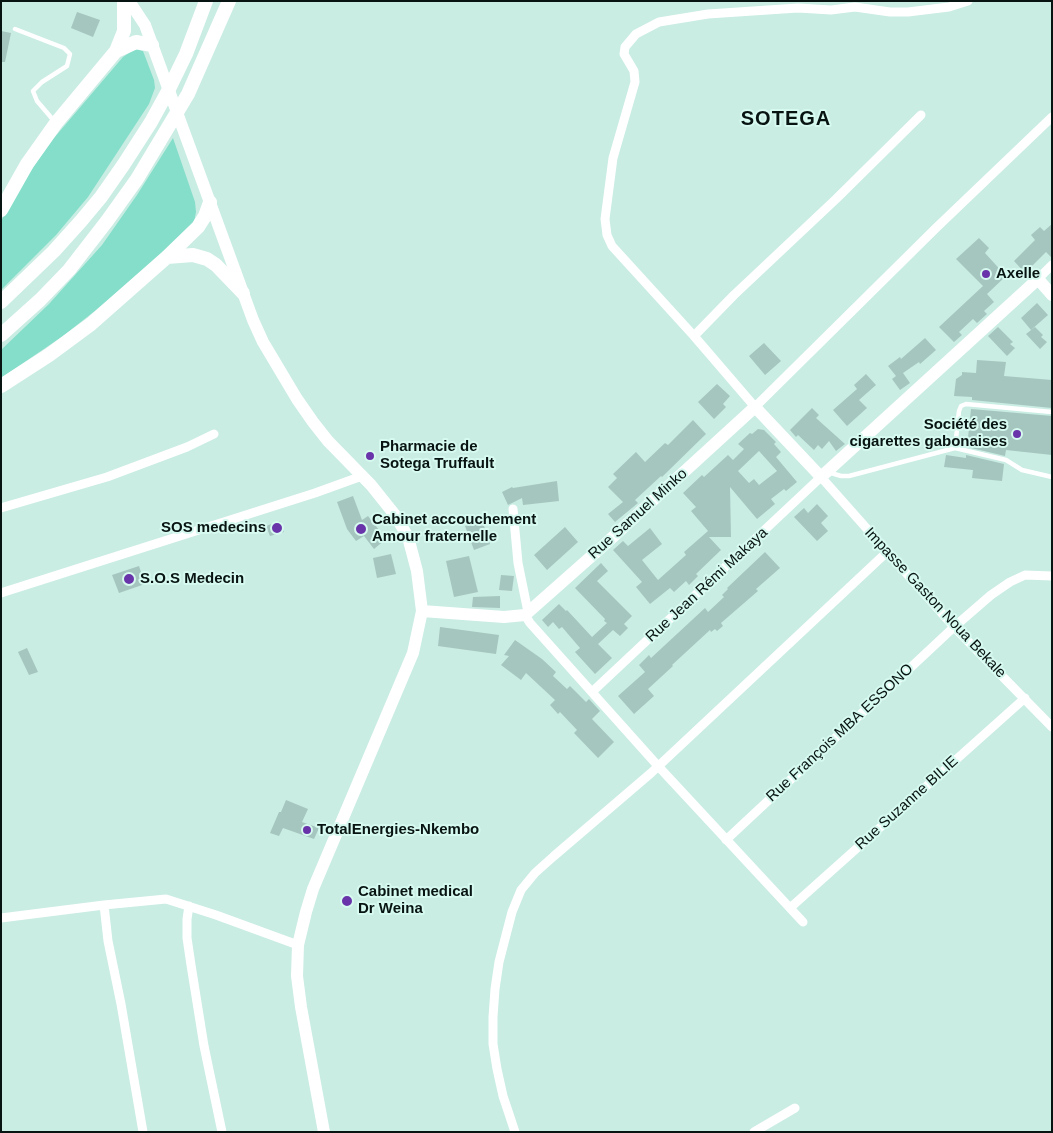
<!DOCTYPE html>
<meta charset="utf-8">
<style>
body{margin:0}
#map{position:relative;width:1053px;height:1133px;overflow:hidden;background:#c9ece3;font-family:Helvetica,sans-serif}
canvas{display:block}
.frame{position:absolute;inset:0;border:2px solid #081412;pointer-events:none}
</style>
<div id="map">
<canvas width="1053" height="1133"></canvas>
<div class="frame"></div>
</div>
<script>
const ctx = document.querySelector('canvas').getContext('2d');
ctx.lineJoin = 'round';
function fillPath(path, color) {
  ctx.fillStyle = color;
  ctx.fill(path, 'evenodd');
}
function shape(rows) {
  const path = new Path2D();
  for (const r of rows) {
    path.moveTo(r[0], r[1]);
    for (let i = 2; i < r.length; i += 2) path.lineTo(r[i], r[i + 1]);
  }
  return path;
}
function stroke(path, color, width, dash) {
  ctx.strokeStyle = color;
  ctx.lineWidth = width;
  ctx.lineCap = dash ? 'butt' : 'round';
  ctx.setLineDash(dash || []);
  ctx.stroke(path);
}
function drawText(font, color, halo, rows, align = 'center') {
  ctx.font = font + ' Helvetica,sans-serif';
  ctx.lineWidth = 4;
  ctx.setLineDash([]);
  ctx.textBaseline = 'middle';
  ctx.strokeStyle = halo;
  ctx.fillStyle = color;
  for (const [text, x, y, turn = 0] of rows) {
    ctx.save();
    ctx.translate(x, y);
    ctx.rotate((+turn || 0) * Math.PI / 180);
    ctx.textAlign = isNaN(turn) ? turn : align;
    if (halo) ctx.strokeText(text, 0, 0);
    ctx.fillText(text, 0, 0);
    ctx.restore();
  }
}
fillPath(shape([
 [135,49,143,51,154,80,155,88,149,104,88,197,56,235,1,290,1,221,22,183,54,138,123,57],
 [173,138,195,202,196,212,194,222,171,246,96,310,63,336,1,378,1,350,49,304,102,245,137,195]
]), '#84deca');
fillPath(shape([
 [77,12,100,20,93,37,71,28],
 [1,31,11,33,5,62,1,62],
 [1052,224,1052,258,1046,252,1025,273,1014,261,1035,240,1031,235,1040,227,1044,231],
 [979,238,989,248,985,253,1006,276,987,294,994,302,984,311,987,314,977,323,973,319,959,332,962,335,954,342,939,327,983,286,956,259],
 [1037,303,1048,315,1031,330,1021,318],
 [998,327,1013,342,1010,344,1015,348,1007,356,988,336],
 [1035,327,1043,335,1041,337,1047,342,1040,349,1026,334],
 [925,338,936,350,920,364,919,362,903,373,910,383,900,390,892,379,896,376,888,366,900,357,901,359],
 [764,343,781,361,765,375,749,356],
 [977,360,1006,362,1004,376,1052,380,1052,408,972,400,972,397,954,396,956,379,962,375,962,372,976,373],
 [866,374,876,385,859,400,867,408,847,426,833,410,857,389,854,385],
 [717,384,730,396,723,404,726,407,714,419,698,402],
 [812,408,819,415,816,418,845,444,836,451,829,441,822,449,818,445,814,450,798,435,796,437,790,430],
 [971,409,1052,416,1052,455,1006,450,1005,456,967,447],
 [693,420,706,434,662,477,661,476,635,500,638,503,615,522,608,514,623,502,608,487,617,478,613,474,636,452,645,462,665,443,668,445],
 [758,429,764,430,776,442,774,444,781,452,776,457,797,482,786,491,784,489,771,499,775,504,757,519,730,487,731,537,709,537,721,550,696,574,698,576,689,585,686,581,674,592,670,588,650,604,636,587,642,582,613,550,623,541,628,546,650,528,662,544,642,560,658,580,686,555,684,552,708,531,691,511,696,507,683,493,702,475,704,477,728,455,733,460,744,449,738,444,750,433,752,434],
 [759,451,777,471,759,485,754,479,749,483,738,471],
 [946,455,966,458,966,455,1004,464,1002,481,972,478,973,470,944,467],
 [557,481,559,501,523,505,522,498,508,505,502,492,512,487,513,488],
 [353,496,362,520,368,516,386,539,374,549,364,536,356,541,347,529,337,502],
 [817,504,828,516,821,523,828,531,817,541,794,517,804,508,808,513],
 [482,520,490,544,474,550,465,526],
 [280,521,284,532,270,536,266,526],
 [565,527,578,542,547,570,534,555],
 [765,552,780,568,756,589,758,591,721,623,723,626,717,631,715,629,711,632,710,630,672,665,673,666,648,689,654,696,634,714,618,696,645,672,639,665,649,655,651,658,705,608,708,612,724,597,722,595,728,589,727,588],
 [391,554,396,574,377,578,373,558],
 [469,556,478,592,454,597,446,561],
 [601,563,608,571,597,581,632,616,624,624,628,628,620,636,613,630,598,644,612,658,595,674,575,652,580,648,562,627,559,629,553,622,548,627,542,620,559,604,566,611,567,610,592,637,607,623,604,621,605,619,575,588],
 [139,566,145,584,119,593,112,575],
 [501,575,514,576,512,591,499,590],
 [500,596,500,608,472,607,473,597],
 [440,627,499,635,496,654,438,646],
 [515,640,542,659,556,672,553,676,567,689,570,686,586,702,589,699,600,711,592,719,614,742,598,758,574,733,577,730,560,712,558,714,550,705,555,700,526,673,521,680,501,665,509,656,504,655],
 [27,648,38,672,29,675,18,652],
 [286,800,308,809,302,822,319,828,314,839,283,828,279,836,270,833,279,812,281,812]
]), '#a5c6be');
stroke(shape([
 [15,29,64,48,70,54,67,66,42,82,33,91,37,101,55,122],
 [955,448,1006,460,1022,470,1052,477],
 [828,472,841,476,849,476,955,448,959,411,961,406,966,404,1052,412]
]), '#fff', 4.5);
stroke(shape([
 [968,1,949,7,908,12,890,12,855,7,831,10,798,8,708,14,659,22,636,34,625,47,624,54,634,71,635,82,613,158,605,219,607,235,612,246,694,336,755,407,936,228,1052,117],
 [1038,279,1052,265],
 [694,336,734,295,836,199,921,115],
 [1,508,107,477,187,447,214,434],
 [513,509,518,563,528,612],
 [1,593,315,493,362,476],
 [525,615,530,623,658,766,803,922],
 [592,692,821,477,954,627,1052,727],
 [726,840,954,627,991,595,1010,582,1025,575,1052,576],
 [104,905,108,941,121,1004,143,1132],
 [189,906,187,919,187,938,191,965,204,1046,222,1132],
 [790,908,1025,698],
 [1,918,104,905,166,899,216,915,298,945],
 [515,1132,503,1096,497,1069,493,1044,493,1017,495,989,499,962,512,912,521,890,535,873,554,856,651,773,887,552],
 [754,1132,795,1108]
]), '#fff', 9);
stroke(shape([
 [129,1,145,25,253,320,263,342,297,399,313,422,328,441,371,485,395,515,408,537,417,571,422,611,413,653,313,889,306,912,298,945,297,976,301,1007,324,1132],
 [422,611,504,617,525,615,603,546,755,407,821,477,1038,279,1052,295]
]), '#fff', 12);
stroke(shape([
 [116,51,136,42,152,45],
 [1,210,27,164,56,123,116,51,124,31,124,1],
 [167,257,193,255,207,259,216,265,243,293],
 [1,302,54,251,81,221,101,197,124,164,151,122,168,91,186,54,206,1],
 [1,335,40,300,69,270,107,221,137,179,188,94,229,1],
 [1,386,49,355,91,324,167,257,198,227,205,216,210,202]
]), '#fff', 14);
for (const [x, y, r, color] of [
 [986,274,5,"#6933a9"],
 [1017,434,5,"#6933a9"],
 [370,456,5,"#6933a9"],
 [277,528,6,"#6933a9"],
 [361,529,6,"#6933a9"],
 [129,579,6,"#6933a9"],
 [307,830,5,"#6933a9"],
 [347,901,6,"#6933a9"]
]) {
  const dot = new Path2D();
  dot.arc(x, y, r, 0, 2 * Math.PI);
  ctx.fillStyle = color;
  ctx.fill(dot);
  stroke(dot, '#d6f9f0', 2);
}
drawText('bold 15px', '#081412', '#d6f9f0', [
 ["Axelle",996,274],
 ["Société des",1007,425,"right"],
 ["cigarettes gabonaises",1007,442,"right"],
 ["Pharmacie de",380,447],
 ["Sotega Truffault",380,464],
 ["Cabinet accouchement",372,520],
 ["Amour fraternelle",372,537],
 ["SOS medecins",266,528,"right"],
 ["S.O.S Medecin",140,579],
 ["TotalEnergies-Nkembo",317,830],
 ["Cabinet medical",358,892],
 ["Dr Weina",358,909]
], 'left');
drawText('15px', '#081412', '#d6f9f0', [
 ["Rue Samuel Minko",638,514,-42],
 ["Rue Jean Rémi Makaya",707,585,-43],
 ["Impasse Gaston Noua Bekale",935,603,47],
 ["Rue François MBA ESSONO",840,733,-43],
 ["Rue Suzanne BILIE",907,803,-42]
]);
ctx.letterSpacing = '1px';
drawText('bold 20px', '#081412', '#d6f9f0', [
 ["SOTEGA",786,119]
]);
ctx.letterSpacing = '0px';
</script>
